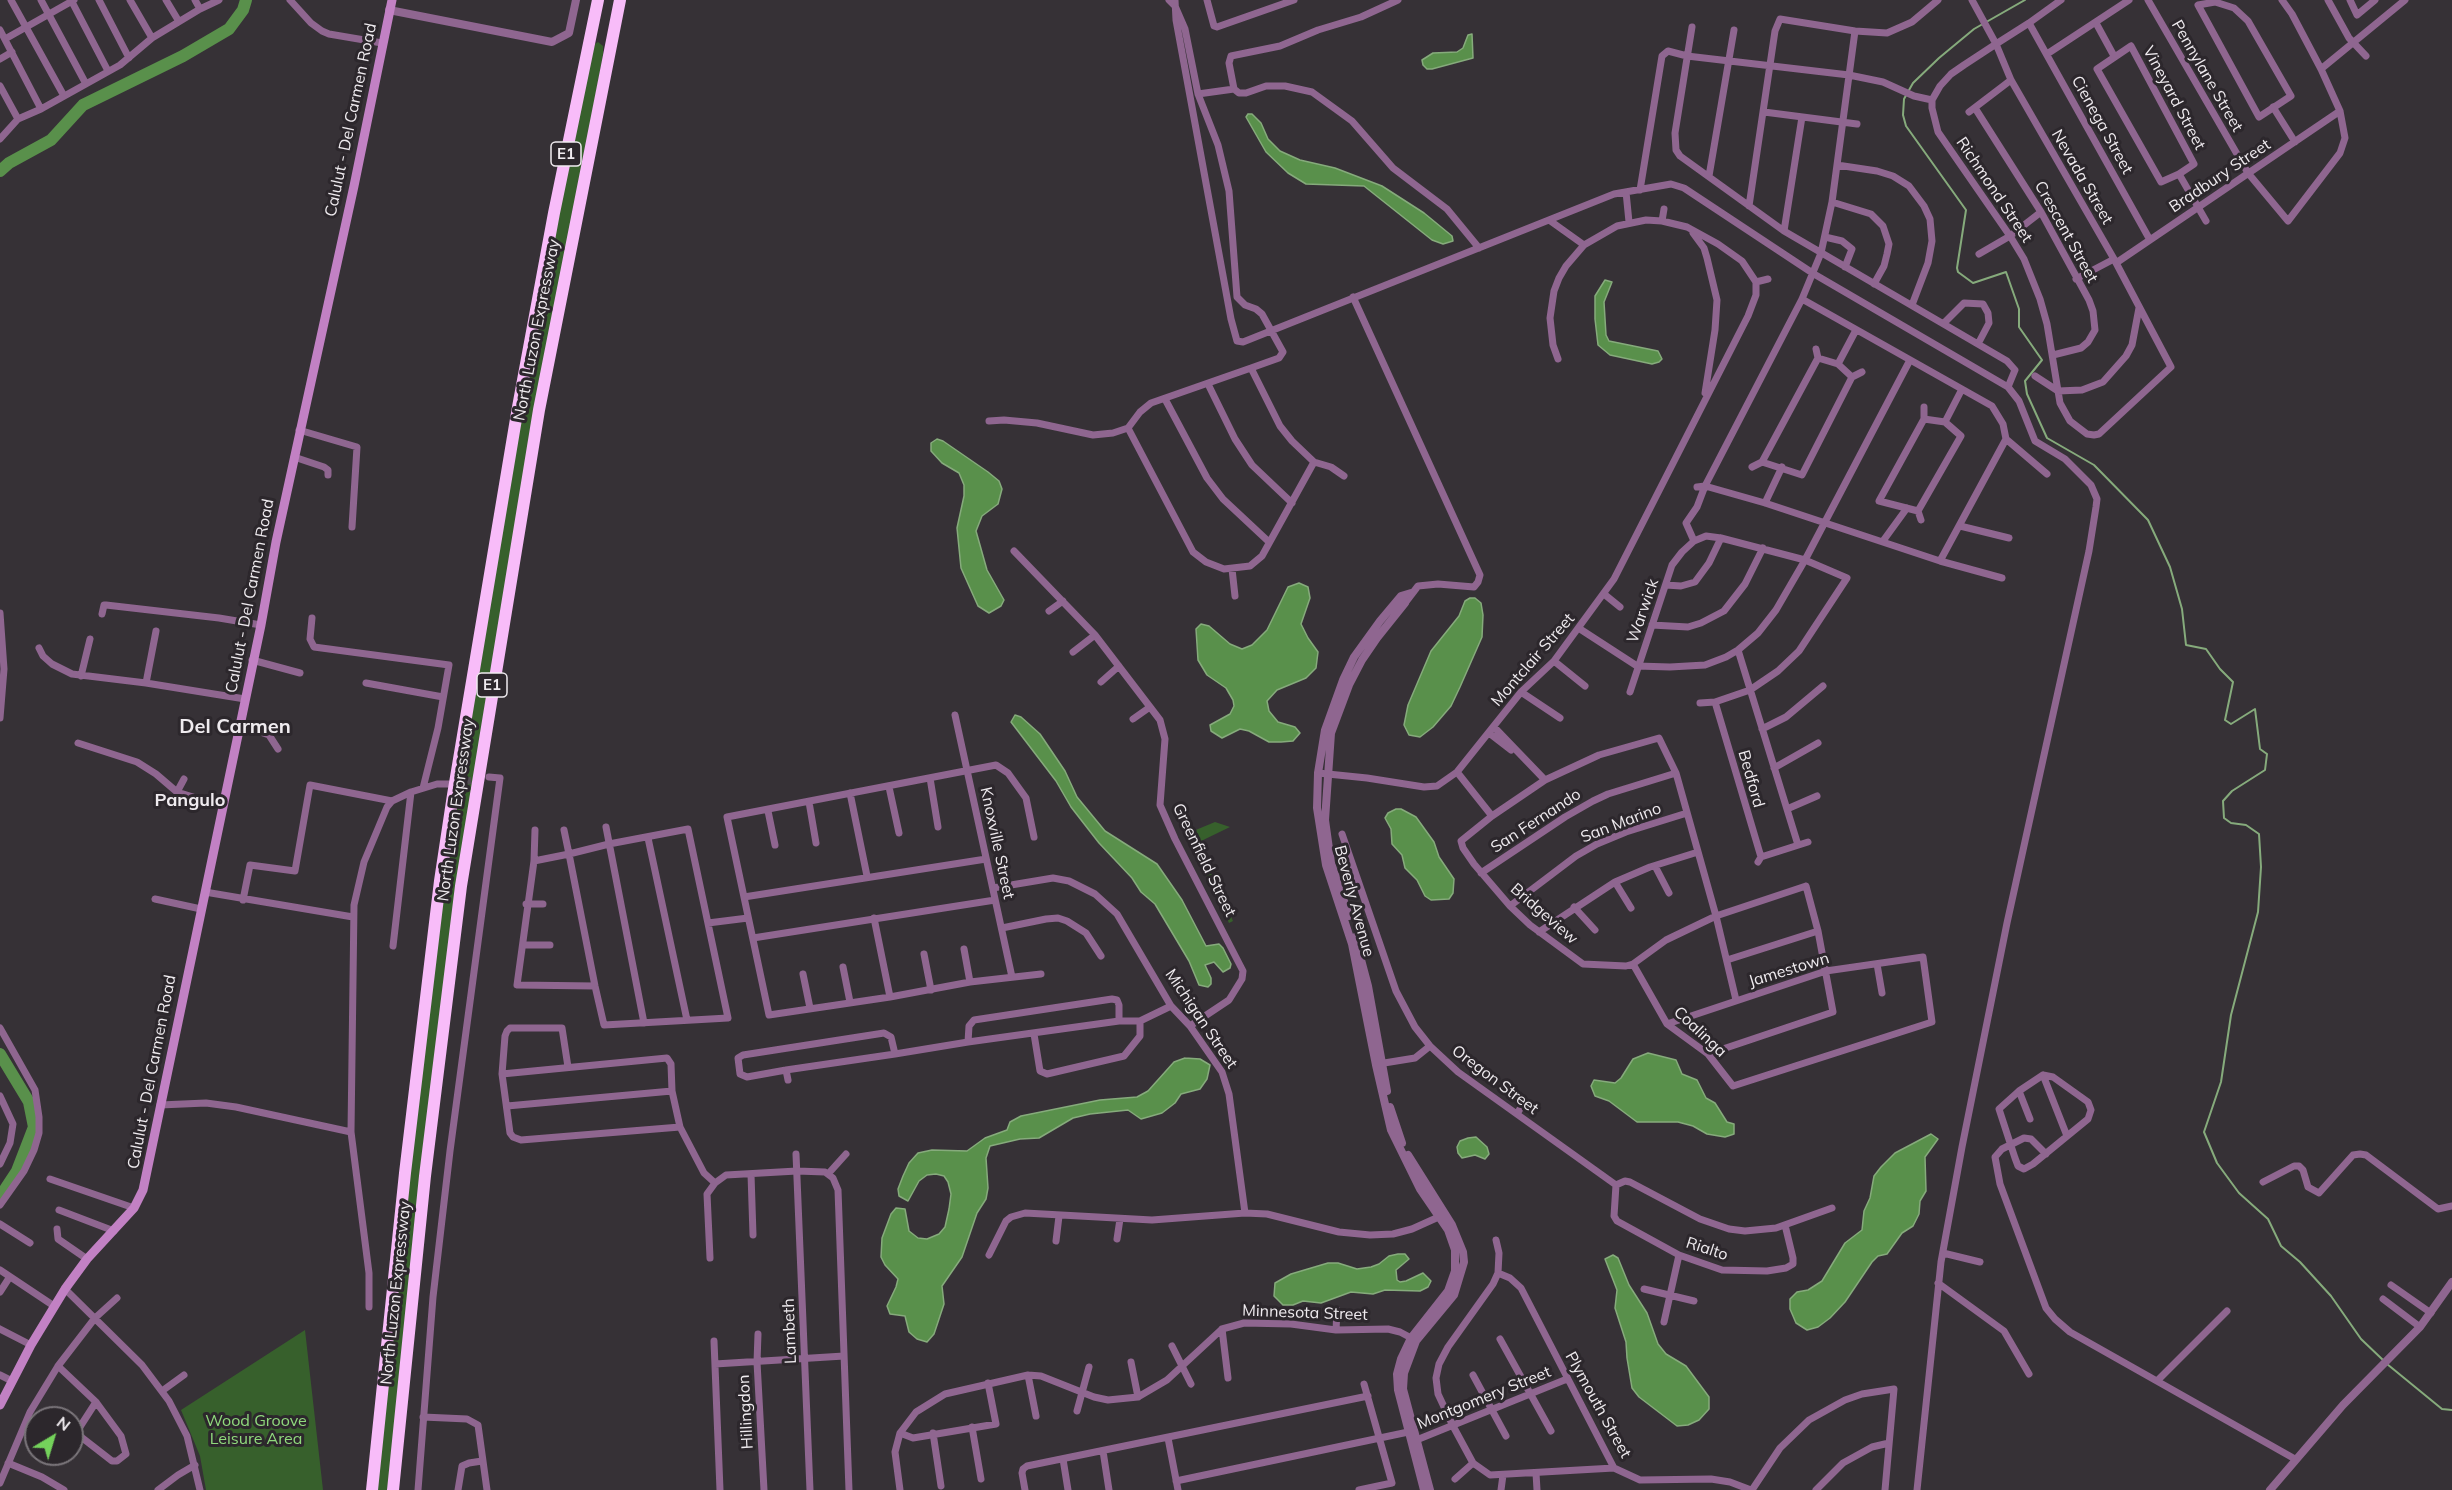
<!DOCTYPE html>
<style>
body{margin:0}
#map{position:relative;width:2452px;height:1490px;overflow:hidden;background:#363136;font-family:Mulish,sans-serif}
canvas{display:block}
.north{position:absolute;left:24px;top:1406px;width:60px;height:60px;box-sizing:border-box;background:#2c272c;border:2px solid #7a757a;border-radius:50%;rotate:38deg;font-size:16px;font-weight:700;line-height:24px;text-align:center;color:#efebef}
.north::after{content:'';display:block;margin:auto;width:21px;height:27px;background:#74d25b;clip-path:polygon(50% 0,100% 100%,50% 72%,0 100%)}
</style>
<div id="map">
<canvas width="2452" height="1490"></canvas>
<div class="north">N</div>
</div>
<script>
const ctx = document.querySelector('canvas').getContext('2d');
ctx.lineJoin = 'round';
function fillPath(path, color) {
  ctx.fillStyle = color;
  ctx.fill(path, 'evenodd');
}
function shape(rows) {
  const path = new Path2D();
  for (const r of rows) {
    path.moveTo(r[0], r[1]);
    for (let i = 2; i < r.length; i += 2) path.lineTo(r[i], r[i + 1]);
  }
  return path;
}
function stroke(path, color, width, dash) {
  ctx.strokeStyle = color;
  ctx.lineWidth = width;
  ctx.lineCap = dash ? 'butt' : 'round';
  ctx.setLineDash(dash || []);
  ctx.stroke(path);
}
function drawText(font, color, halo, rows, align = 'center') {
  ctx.font = font + ' Mulish,sans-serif';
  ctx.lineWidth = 6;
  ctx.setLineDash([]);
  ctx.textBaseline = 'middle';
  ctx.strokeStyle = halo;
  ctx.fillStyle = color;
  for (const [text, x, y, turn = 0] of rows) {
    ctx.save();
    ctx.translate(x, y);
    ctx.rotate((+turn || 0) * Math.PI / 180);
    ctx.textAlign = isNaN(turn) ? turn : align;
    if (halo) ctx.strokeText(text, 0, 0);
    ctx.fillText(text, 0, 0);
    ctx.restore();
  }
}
fillPath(shape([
 [598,42,603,46,603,54,483,717,389,1490,376,1490,395,1286,450,845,492,575,573,131,595,44],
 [1215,822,1230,827,1197,843,1233,921,1229,923,1186,834],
 [305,1330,323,1490,206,1490,200,1456,181,1410]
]), '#37602c');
const water = shape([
 [1472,34,1473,58,1432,69,1427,69,1423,65,1422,60,1433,53,1457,52,1463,48,1468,35,1472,34],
 [1248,114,1252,114,1261,123,1268,139,1280,151,1300,160,1335,168,1382,186,1424,213,1452,236,1453,241,1443,244,1432,240,1364,186,1306,184,1288,173,1266,152,1246,117,1248,114],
 [1605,280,1612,282,1604,302,1606,335,1609,341,1658,351,1662,359,1659,362,1652,364,1610,355,1598,345,1595,319,1595,296,1605,280],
 [937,439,943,441,988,472,999,481,1002,489,998,504,982,516,976,531,987,570,1004,600,1001,606,989,613,978,606,961,568,957,528,964,496,964,485,959,473,942,463,931,451,931,443,937,439],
 [1299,583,1308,587,1310,598,1301,624,1308,638,1318,652,1316,668,1306,678,1277,690,1267,701,1269,711,1278,722,1295,727,1300,733,1293,741,1281,742,1269,742,1249,731,1240,729,1222,738,1211,731,1210,725,1230,714,1234,706,1233,700,1226,688,1207,675,1198,660,1196,629,1201,624,1209,626,1230,644,1242,649,1252,645,1267,630,1288,587,1299,583],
 [1470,598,1475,598,1481,603,1483,615,1482,637,1460,687,1451,706,1433,727,1420,737,1409,735,1404,725,1408,705,1431,651,1459,616,1465,601,1470,598],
 [1015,715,1021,717,1040,734,1065,771,1077,797,1105,831,1157,864,1182,900,1206,946,1219,944,1223,948,1231,964,1230,968,1223,972,1214,962,1205,965,1211,978,1211,984,1208,987,1199,985,1189,961,1155,904,1141,892,1132,878,1099,843,1071,807,1056,781,1011,722,1015,715],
 [1396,809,1401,809,1416,817,1434,842,1439,857,1454,879,1453,893,1449,899,1431,900,1425,896,1417,880,1405,868,1402,855,1392,844,1391,829,1385,818,1388,813,1396,809],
 [1648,1053,1676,1060,1682,1074,1697,1080,1706,1098,1715,1103,1727,1122,1734,1124,1734,1134,1725,1137,1707,1134,1693,1126,1678,1122,1637,1122,1609,1101,1595,1096,1591,1086,1594,1080,1615,1083,1621,1078,1633,1059,1648,1053],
 [1185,1058,1200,1059,1210,1065,1207,1079,1200,1089,1181,1094,1175,1103,1162,1113,1141,1119,1128,1110,1090,1114,1073,1118,1039,1138,1020,1139,990,1146,986,1158,988,1188,986,1199,977,1213,962,1257,942,1286,944,1304,934,1334,927,1342,917,1339,909,1332,905,1316,890,1314,887,1306,896,1287,898,1279,885,1265,881,1257,882,1238,891,1214,896,1208,905,1209,909,1231,918,1238,927,1239,939,1234,945,1227,949,1209,951,1194,948,1182,944,1176,936,1174,927,1175,919,1181,908,1201,899,1196,898,1189,903,1176,909,1163,918,1153,932,1150,967,1151,985,1138,1007,1130,1010,1122,1021,1116,1100,1100,1137,1097,1148,1091,1174,1062,1185,1058],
 [1931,1134,1938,1139,1925,1157,1926,1191,1920,1201,1919,1214,1913,1226,1902,1233,1887,1254,1878,1256,1872,1262,1845,1302,1830,1318,1818,1327,1807,1330,1796,1323,1790,1309,1790,1299,1797,1292,1808,1290,1822,1281,1845,1243,1862,1230,1864,1211,1870,1198,1874,1176,1881,1167,1895,1153,1931,1134],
 [1476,1137,1487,1147,1489,1154,1485,1159,1475,1155,1462,1158,1458,1153,1457,1147,1460,1141,1468,1138,1476,1137],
 [1398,1254,1405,1254,1409,1259,1396,1270,1397,1280,1400,1282,1406,1281,1423,1273,1431,1281,1428,1287,1420,1291,1385,1290,1373,1294,1351,1292,1321,1303,1303,1301,1293,1305,1283,1305,1274,1296,1275,1283,1291,1274,1328,1263,1338,1263,1357,1269,1371,1267,1379,1264,1389,1256,1398,1254],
 [1613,1255,1618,1258,1629,1285,1647,1313,1658,1344,1666,1354,1686,1366,1709,1397,1709,1409,1699,1420,1688,1425,1677,1426,1639,1397,1632,1388,1627,1358,1626,1342,1615,1308,1617,1290,1605,1259,1613,1255]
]);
fillPath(water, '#59904b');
stroke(water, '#86ab7c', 1.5);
stroke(shape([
 [2025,0,1974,29,1939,58,1913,83,1904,99,1903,115,1906,126,1966,210,1957,268,1958,272,1973,283,2006,272,2019,309,2019,327,2042,360,2025,381,2027,394,2047,438,2094,465,2148,520,2170,567,2182,609,2186,645,2206,649,2220,669,2233,682,2225,720,2231,724,2255,709,2260,749,2267,754,2265,770,2232,791,2223,801,2224,818,2231,823,2246,825,2259,834,2261,867,2258,912,2231,1015,2221,1082,2204,1132,2217,1163,2239,1193,2268,1219,2281,1246,2300,1262,2331,1296,2361,1339,2383,1360],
 [2387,1364,2442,1409,2452,1410]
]), '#86ab7c', 2);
stroke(shape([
 [0,171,9,163,51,140,83,105,183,56,229,29,243,10,246,0],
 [0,1054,29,1102,34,1127,17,1171,0,1197]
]), '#59904b', 12);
stroke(shape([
 [454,783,482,779]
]), '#524d52', 7, [7, 3.5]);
stroke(shape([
 [11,0,64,96],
 [41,0,86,84],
 [71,0,108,71],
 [99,0,129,58],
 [166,0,178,20],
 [290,0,311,23,322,31,329,34,382,43],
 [1169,0,1175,6,1185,29,1198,94,1218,145,1229,191,1237,297,1245,305,1256,309,1262,314,1283,352,1279,358,1251,368],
 [1175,0,1176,20,1231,319,1237,341,1243,342,1614,194,1671,184,1684,188,1814,274,2008,387,2019,401,2035,441,2065,459,2091,485,2097,499,2096,507,2089,551,2007,923,1962,1147,1941,1262,1917,1490],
 [1207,0,1214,26,1217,27,1294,0],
 [1972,0,1996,44,2011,80,2114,259,2171,367,2099,434,2094,435,2087,434,2070,421,2060,403,2047,324,2040,299,2024,259,2010,236,1938,132,1932,108,1932,100,1940,86,1951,74,1964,65,1996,44,2029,23,2061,0],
 [2148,0,2248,173,2288,221,2340,153,2345,138,2340,111,2321,69,2292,14,2282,0],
 [2328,0,2349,38,2366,56],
 [2350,0,2357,15,2375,0],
 [2215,2,2234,8,2248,21,2291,96,2259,117,2198,5,2215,2],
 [200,9,219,0],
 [2029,23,2150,240],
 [2096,23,2114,56],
 [1692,27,1675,133,1676,150,1680,156,1784,231,2007,361,2015,370,2008,387],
 [0,30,41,109,120,65,152,38,130,0],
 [152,38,200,9,195,0],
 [5,39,74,0],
 [2131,46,2194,164,2179,174,2161,182,2097,69,2131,46],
 [2047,54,2129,0],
 [0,59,12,52],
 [2321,69,2405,0],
 [0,86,18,119],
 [1234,89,1229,63,1231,56,1280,46,1318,30,1361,17,1398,0],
 [1198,94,1234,89,1239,93,1246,93,1266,86,1285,86,1312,92,1352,121,1393,168,1447,209,1479,248],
 [2273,107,2295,142],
 [1975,108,2041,212,2089,300,2093,311,2095,330,2088,342,2081,348,2053,355],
 [1764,112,1857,124],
 [1969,112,2011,80],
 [0,139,18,119,41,109],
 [1837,165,1877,171,1893,176,1909,186,1924,206,1930,219,1932,241,1928,263,1912,305],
 [2179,174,2206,221],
 [1709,176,1734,30],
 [1640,190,1662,56,1668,51,1687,56,1849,75,1883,82,1914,96,1932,100],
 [1626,192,1629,222],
 [1832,202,1871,214,1883,226,1889,244,1887,254,1884,266,1874,284],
 [1749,206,1775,31,1780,19,1855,31,1887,33,1912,22,1938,0],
 [1549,220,1584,245],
 [1662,221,1664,209],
 [1784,231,1802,117],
 [1693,233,1704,248,1707,258,1717,300,1715,330,1705,393],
 [1825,237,1842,241,1852,249,1845,267],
 [1979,254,2010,236,2041,212],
 [2116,263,2340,111],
 [2076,279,2114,259],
 [1756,282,1768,279],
 [1353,297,1480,575,1478,582,1474,587,1438,584,1418,586,1405,603],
 [1802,299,1992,406,2003,424,2006,439,2047,474],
 [1944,323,1964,303,1983,304,1988,313,1989,323,1978,344],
 [1816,349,1818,358],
 [1818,358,1838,364,1852,377,1802,475,1762,462,1818,358],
 [1838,364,1856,330],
 [2035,376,2058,391,2082,390,2103,382,2126,356,2132,345,2139,308],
 [1852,377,1862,372],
 [1208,384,1235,439,1252,465,1292,503],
 [1165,399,1207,478,1223,499,1269,542],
 [1924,407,1924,419],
 [1924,419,1945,422,1961,436,1918,511,1879,501,1924,419],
 [989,421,1004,420,1037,423,1093,435,1113,433,1128,428],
 [1945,422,1962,389],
 [299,430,357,447,352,527],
 [294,457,324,467,328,470,328,475],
 [1314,462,1262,556,1250,566,1224,569,1206,562,1193,552,1128,428,1140,412,1151,403,1251,368,1280,426,1292,441,1314,462,1331,467,1344,476],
 [1752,467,1762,462],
 [1697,487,1705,486,1765,503,1940,561,2002,578],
 [1765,503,1782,467],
 [1918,511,1921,520],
 [1960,526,2009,538],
 [1694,541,1686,523,1697,507,1705,486,1802,299,1821,253,1832,202,1855,31],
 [1883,541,1907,508],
 [1014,551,1095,635,1160,720,1165,739,1160,805,1175,839,1243,971,1242,979,1229,1000,1190,1026],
 [1940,561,2006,439],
 [1232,569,1235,596],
 [1666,585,1681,586,1695,582,1709,563,1721,538],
 [1604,594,1620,607],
 [1049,611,1063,601],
 [0,613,4,669,0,718],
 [102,614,104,605,106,605,219,618,261,625],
 [312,618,310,639,314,647,449,665,438,728,423,788],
 [1652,625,1688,627,1701,623,1724,611,1745,584,1763,548],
 [1580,629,1637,666,1670,667,1705,665,1726,657,1738,650,1758,633,1776,610,1805,560,1910,360],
 [39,648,43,656,52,664,72,674,146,683,245,699],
 [1738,650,1798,845],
 [1073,652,1095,635],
 [252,660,300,673],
 [1554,661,1585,686],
 [81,676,90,639],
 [1101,682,1119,666],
 [146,683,156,631],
 [366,683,443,697],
 [1521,692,1560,718],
 [1630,692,1672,565,1682,552,1694,541,1706,536,1721,538,1805,560,1847,578,1799,651,1778,671,1750,690,1715,702,1700,703],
 [1715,702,1761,857,1758,862],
 [955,715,1012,977],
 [1133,719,1150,707],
 [240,725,269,735,278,749],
 [1494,727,1545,780],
 [1762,729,1786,717,1823,686],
 [1489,733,1511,750],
 [78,743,137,762,156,774,177,792,222,806],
 [1774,768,1818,743],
 [1457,772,1492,816],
 [1318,773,1367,778,1424,787,1437,786,1457,772,1521,692,1554,661,1614,579,1748,316,1756,295,1756,282,1742,261,1718,244,1687,227,1662,221,1646,220,1617,226,1584,245,1566,266,1559,278,1554,291,1550,318,1553,345,1558,359],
 [930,778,938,827],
 [889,787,899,833],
 [177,792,184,779],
 [850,793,867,876],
 [809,802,816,843],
 [1787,809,1817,796],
 [768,811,775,845],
 [606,827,644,1023],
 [535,830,534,861,517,985,595,986],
 [1342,834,1396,991,1415,1027,1430,1046,1458,1072,1616,1185],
 [1034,837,1026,798,1008,773,996,765,727,817,769,1015,890,997,970,982,1041,974],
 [648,838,687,1020],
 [1761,857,1808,842],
 [534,861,569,854,609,844,688,829,728,1018,604,1025,595,986,569,854,564,830],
 [1655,866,1669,893],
 [1481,873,1565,817,1593,801,1608,794,1676,773],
 [1615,882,1631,908],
 [993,888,1053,878,1069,881,1095,894,1117,914,1171,1006,1190,1026,1222,1072,1229,1094,1245,1213],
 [205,892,353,917],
 [744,897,986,859],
 [155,899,201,909],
 [243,900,250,865,295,871,310,785,392,801],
 [526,904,543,904],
 [1510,906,1576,856,1597,844,1626,832,1687,813],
 [1574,907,1595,930],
 [874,918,890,997],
 [708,923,748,918],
 [1002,928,1046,919,1058,918,1067,921,1086,933,1101,956],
 [1539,932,1615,882,1650,867,1698,852],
 [753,938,995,900],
 [523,945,550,945],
 [393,946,411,792],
 [964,949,970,982],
 [924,954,931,990],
 [1727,960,1818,931],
 [1633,964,1667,1024,1708,1054,1733,1086,1932,1022,1923,957,1826,971,1667,1024],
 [1877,964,1882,993],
 [843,967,850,1002],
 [803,974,810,1008],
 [0,1028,35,1090,39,1117,39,1133,34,1150,24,1171,0,1205],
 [1034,1034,1040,1071,1047,1074,1124,1056,1140,1036,1140,1021],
 [968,1042,969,1026,974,1020,1112,999,1117,1000,1119,1005,1119,1021],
 [895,1054,891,1037,884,1033,743,1055,738,1058,740,1074,747,1077,786,1070,895,1054,968,1042,1119,1021,1140,1021,1171,1006],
 [1708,1054,1833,1012,1818,931,1806,886,1716,916,1666,940,1633,964,1626,966,1583,964,1530,925,1510,906,1474,864,1463,848,1461,841,1492,816,1545,780,1599,755,1659,738,1676,773,1716,916,1736,1000],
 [1378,1064,1415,1058,1430,1046],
 [568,1067,562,1028,510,1028,507,1031,505,1036,502,1074,510,1133,513,1137,521,1140,680,1127],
 [786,1070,788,1080],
 [502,1074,667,1058,671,1064,672,1091,680,1127,704,1173,715,1183],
 [2043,1075,2053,1077,2088,1102,2091,1110,2088,1119,2033,1164,2024,1169,2018,1166,2015,1158,1999,1109,2019,1091,2043,1075],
 [2043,1075,2067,1136],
 [2019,1091,2030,1119],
 [0,1096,13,1124,10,1143,0,1164],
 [160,1105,206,1103,236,1107,351,1132],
 [507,1106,672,1091],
 [1517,1114,1524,1102],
 [796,1154,810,1490],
 [2046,1154,2031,1139,2024,1138,2002,1149,1995,1157,2000,1184,2046,1308,2055,1319,2070,1332,2295,1459],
 [751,1174,753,1235],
 [828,1174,846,1154],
 [50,1179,134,1208],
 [2263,1182,2294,1166,2299,1166,2303,1170,2308,1187,2319,1193,2353,1155,2360,1154,2366,1155,2438,1209,2452,1206],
 [1616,1185,1614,1216,1617,1221,1679,1255,1722,1270,1767,1271,1786,1268,1793,1264,1793,1258,1785,1225],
 [1616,1185,1625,1181,1630,1182,1700,1219,1729,1229,1745,1231,1776,1228,1832,1208],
 [59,1210,114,1231],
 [0,1224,30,1243],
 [57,1229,58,1239,87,1259],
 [1117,1239,1120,1219],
 [1496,1240,1499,1253,1498,1273,1493,1284,1448,1347,1439,1364,1436,1378,1438,1394,1453,1426,1473,1463,1490,1475,1614,1468],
 [1056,1241,1059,1216],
 [1943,1253,1980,1262],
 [989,1255,1006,1221,1011,1217,1025,1213,1152,1220,1245,1213,1267,1214,1339,1232,1370,1235,1393,1234,1412,1229,1443,1215],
 [710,1258,707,1194,715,1183,726,1175,797,1171,825,1172,833,1178,838,1190,849,1490],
 [0,1270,54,1306],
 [1498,1273,1510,1278,1521,1288,1614,1468,1640,1480,1711,1479,1730,1482,1751,1490],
 [1938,1283,2004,1331,2029,1374],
 [2391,1285,2431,1313],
 [65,1289,142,1365,169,1401,187,1436,200,1490],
 [1644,1289,1694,1301],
 [0,1292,9,1278],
 [2383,1299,2420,1327],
 [369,1307,369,1273,351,1132,354,905,364,862,387,807,392,801,411,792,437,784,449,784],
 [1664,1322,1679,1255],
 [0,1329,31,1345],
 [1222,1329,1228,1378],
 [1336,1330,1337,1310],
 [758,1334,757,1362,764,1490],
 [1500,1339,1551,1431],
 [714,1341,720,1490],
 [1172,1346,1191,1384],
 [1131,1362,1138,1397],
 [715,1364,844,1356],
 [58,1366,96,1402,121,1436,126,1454,117,1461,112,1461,76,1433,96,1402],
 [0,1375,12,1381],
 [1028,1375,1036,1416],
 [1473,1375,1506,1436],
 [2158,1380,2227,1311],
 [162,1391,184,1375],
 [1077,1411,1089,1367],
 [423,1417,467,1419,478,1425,487,1490],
 [972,1427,981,1479],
 [900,1433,913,1438,996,1424,988,1383],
 [933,1433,941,1486],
 [1168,1438,1178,1490],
 [1414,1441,1567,1379],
 [1103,1451,1109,1490],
 [1063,1459,1068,1490],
 [8,1463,42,1477,64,1490],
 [1536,1473,1537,1490],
 [1455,1479,1473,1463],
 [1176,1481,1413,1431],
 [0,1483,30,1412,58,1366,95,1318,117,1298],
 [158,1490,178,1475,195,1465],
 [418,1490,433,1297,450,1151,500,778,489,777],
 [458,1490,462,1466,469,1463,482,1461],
 [900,1490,895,1452,900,1433,916,1412,945,1394,1028,1375,1041,1376,1094,1397,1108,1400,1138,1397,1167,1380,1222,1329,1244,1323,1291,1324,1336,1330,1388,1329,1400,1332,1415,1340],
 [1025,1490,1022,1473,1023,1469,1027,1466,1368,1396],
 [1359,1490,1392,1483,1364,1384],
 [1501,1490,1503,1475],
 [1752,1490,1780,1448,1809,1420,1845,1400,1862,1394,1894,1389,1885,1490],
 [1816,1490,1843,1463,1872,1447,1889,1443]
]), '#8f6690', 7);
stroke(shape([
 [389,10,552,42,569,33,576,0],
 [1411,593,1401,596,1380,621,1354,657,1343,680,1325,730,1318,773,1317,808,1326,865,1352,944,1376,1065,1391,1130,1420,1189,1448,1230,1455,1250,1455,1271,1448,1291,1411,1338,1401,1359,1397,1374,1398,1390,1424,1490],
 [1349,916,1331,863,1325,820,1331,733,1349,685,1362,660,1377,638,1405,603],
 [1355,937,1368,986,1387,1091],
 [1390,1107,1402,1143],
 [1408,1155,1452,1225,1463,1252,1464,1262,1454,1295,1416,1341,1404,1373,1403,1389,1430,1490],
 [2270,1490,2343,1405,2420,1327,2452,1282]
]), '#8f6690', 8);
stroke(shape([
 [0,1405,31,1345,65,1289,87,1259,134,1208,143,1190,261,625,276,542,354,186,392,0]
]), '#c281c4', 9);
stroke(shape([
 [372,1490,405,1173,440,881,453,795,518,407,554,213,598,0],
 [393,1490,425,1176,461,886,539,410,620,0]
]), '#f8bcf9', 12);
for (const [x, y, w] of [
 [566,154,30],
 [492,685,30]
]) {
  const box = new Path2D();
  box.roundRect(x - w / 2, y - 12, w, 24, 4.5);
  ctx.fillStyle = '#2c272c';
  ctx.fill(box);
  stroke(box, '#efebef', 1.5);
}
drawText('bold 15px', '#efebef', null, [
 ["E1",566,154],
 ["E1",492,685]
]);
drawText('16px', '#efebef', '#2c272c', [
 ["Pennylane Street",2207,76,60],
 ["Vineyard Street",2174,98,62],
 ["Calulut - Del Carmen Road",351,120,-78],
 ["Cienega Street",2102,125,61],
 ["Bradbury Street",2220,176,-34],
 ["Nevada Street",2082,177,60],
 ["Richmond Street",1994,190,56],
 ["Crescent Street",2066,232,61],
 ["North Luzon Expressway",537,330,-79],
 ["Calulut - Del Carmen Road",250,596,-79],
 ["Warwick",1643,611,-71],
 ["Montclair Street",1533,660,-49],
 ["Bedford",1751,779,74],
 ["North Luzon Expressway",456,810,-82],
 ["San Fernando",1536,821,-33],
 ["San Marino",1621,823,-21],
 ["Knoxville Street",997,843,78],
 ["Greenfield Street",1204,860,64],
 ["Beverly Avenue",1354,901,75],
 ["Bridgeview",1544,914,41],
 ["Jamestown",1789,970,-17],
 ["Michigan Street",1201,1019,56],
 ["Coalinga",1700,1032,43],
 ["Calulut - Del Carmen Road",152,1072,-79],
 ["Oregon Street",1495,1080,37],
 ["Rialto",1707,1249,18],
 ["North Luzon Expressway",396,1293,-84],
 ["Minnesota Street",1305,1313,2],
 ["Lambeth",790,1331,-92],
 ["Montgomery Street",1484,1398,-22],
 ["Plymouth Street",1598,1405,61],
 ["Hillingdon",746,1412,-93]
]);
drawText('16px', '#90da7d', '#2c272c', [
 ["Wood Groove",256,1421],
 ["Leisure Area",256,1439]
]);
drawText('bold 18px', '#efebef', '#2c272c', [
 ["Pangulo",190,801]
]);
drawText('bold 20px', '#efebef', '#2c272c', [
 ["Del Carmen",235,727]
]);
</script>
